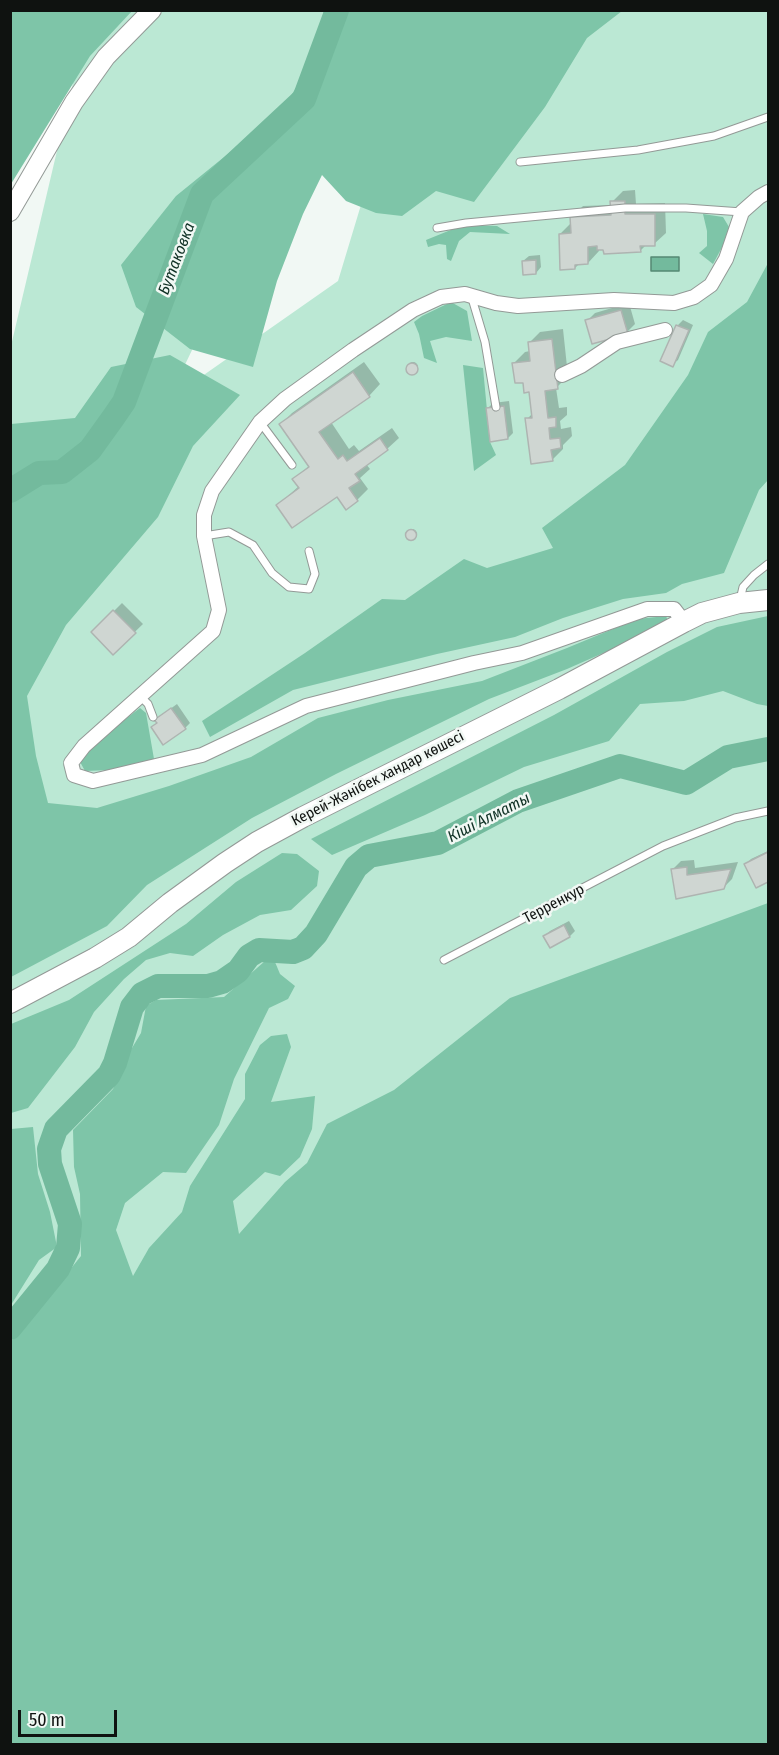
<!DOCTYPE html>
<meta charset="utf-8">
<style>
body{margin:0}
#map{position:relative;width:779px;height:1755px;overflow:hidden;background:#f1f8f4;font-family:"Fira Sans Condensed",sans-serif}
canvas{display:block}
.frame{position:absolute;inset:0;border:12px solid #0f1210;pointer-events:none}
.scale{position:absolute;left:18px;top:1710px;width:99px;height:27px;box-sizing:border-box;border:3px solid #0f1210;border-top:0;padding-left:8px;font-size:18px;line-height:21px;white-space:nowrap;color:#0f1210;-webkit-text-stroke:4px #f1f8f4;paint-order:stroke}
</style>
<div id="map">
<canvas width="779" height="1755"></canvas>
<div class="frame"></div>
<div class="scale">50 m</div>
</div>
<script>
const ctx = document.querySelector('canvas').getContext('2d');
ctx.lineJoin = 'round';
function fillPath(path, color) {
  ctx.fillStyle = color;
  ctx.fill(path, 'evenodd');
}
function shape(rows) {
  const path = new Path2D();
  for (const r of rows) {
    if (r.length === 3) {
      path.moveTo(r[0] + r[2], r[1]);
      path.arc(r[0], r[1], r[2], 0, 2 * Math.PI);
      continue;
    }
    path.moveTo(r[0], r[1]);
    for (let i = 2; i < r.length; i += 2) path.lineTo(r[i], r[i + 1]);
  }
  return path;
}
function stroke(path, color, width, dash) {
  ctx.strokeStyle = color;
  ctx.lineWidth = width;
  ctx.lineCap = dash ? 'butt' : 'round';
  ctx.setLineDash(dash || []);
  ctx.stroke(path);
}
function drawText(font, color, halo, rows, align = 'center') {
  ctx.font = font + ' "Fira Sans Condensed",sans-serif';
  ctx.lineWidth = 5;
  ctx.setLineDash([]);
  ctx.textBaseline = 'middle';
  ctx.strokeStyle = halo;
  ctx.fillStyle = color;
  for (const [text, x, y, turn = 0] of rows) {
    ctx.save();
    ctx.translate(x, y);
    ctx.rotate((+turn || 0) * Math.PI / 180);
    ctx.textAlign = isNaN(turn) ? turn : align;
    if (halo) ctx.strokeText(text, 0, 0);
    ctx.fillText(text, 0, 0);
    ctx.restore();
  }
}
fillPath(shape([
 [90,11,355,11,168,400,338,281,383,132,581,11,768,11,768,1744,11,1744,10,350]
]), '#bbe8d4');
fillPath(shape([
 [11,10,132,11,90,56,11,184],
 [324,11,622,11,587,38,545,107,474,202,436,191,402,216,376,213,346,201,322,175,303,214,277,281,253,367,190,349,136,307,121,265,176,196,282,110,316,56],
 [703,214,723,217,729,227,727,238,713,264,699,253,707,246,707,231],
 [463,225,497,226,510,234,470,232,459,241,451,261,447,259,446,245,439,244,428,247,426,240],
 [768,263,768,480,759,490,724,573,682,584,666,593,623,599,563,618,515,637,437,654,293,690,210,737,202,721,305,653,382,599,405,600,464,559,487,568,553,548,542,528,625,465,688,375,708,332,747,302],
 [451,302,467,311,472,341,446,337,430,341,437,363,424,358,419,334,414,322,422,316],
 [170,355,240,395,193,446,158,517,66,625,27,696,36,756,48,803,97,808,169,786,251,757,318,718,388,700,482,681,567,648,637,619,666,616,669,624,567,669,489,699,336,774,252,818,147,885,107,926,11,977,11,424,75,418,111,367],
 [463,365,483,368,490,442,496,455,474,471],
 [768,616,768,706,757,704,723,691,684,701,640,704,609,741,524,767,425,815,332,855,311,839,554,715,667,652,717,627],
 [140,708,146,713,154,759,110,770,85,771,79,760,94,743],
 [282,853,297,854,319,871,317,886,291,910,260,915,223,935,193,956,170,953,146,960,124,979,94,1012,75,1047,28,1108,11,1113,11,1024,69,1000,186,924,236,882],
 [768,903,768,1744,11,1744,11,1341,15,1338,81,1256,80,1194,74,1167,73,1130,113,1089,126,1058,141,1033,146,1006,156,1000,224,997,265,961,275,962,280,974,295,986,288,999,269,1008,234,1079,219,1125,186,1173,163,1172,125,1203,116,1230,133,1276,149,1248,182,1212,190,1186,245,1099,245,1074,260,1045,271,1036,287,1034,291,1047,271,1102,315,1096,312,1129,300,1157,280,1176,265,1172,233,1201,239,1234,285,1182,307,1163,327,1124,394,1090,510,998],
 [33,1127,38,1174,50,1212,57,1247,39,1260,11,1305,11,1129]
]), '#7ec5a8');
const water = shape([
 [651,257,679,257,679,271,651,271,651,257]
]);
fillPath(water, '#73ba9d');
stroke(water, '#558873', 1.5);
fillPath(shape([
 [635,190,636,204,665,203,666,233,654,244,646,245,640,251,599,248,599,251,588,263,580,263,575,268,560,234,572,222,572,217,583,206,612,205,612,202,623,191],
 [540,255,541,267,536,273,523,261,529,256],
 [629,303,635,324,627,332,587,321,595,313],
 [683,320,693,325,678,360,672,365,677,326],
 [563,329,568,376,556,388,559,408,567,407,567,415,560,421,561,429,571,427,572,436,563,445,563,449,552,460,527,419,533,413,530,391,514,363,525,352,530,351,529,343,540,332],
 [413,367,5],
 [364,362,380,384,369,396,331,422,349,449,354,445,359,451,392,428,399,438,387,449,366,464,370,469,360,478,368,489,357,500,337,494,278,505,299,486,294,479,310,465,281,424,292,413],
 [509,401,513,433,508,438,487,409,493,403],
 [412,534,5],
 [122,603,143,624,113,653,93,632],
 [177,704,190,723,185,728,158,723,162,715],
 [768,851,768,881,756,886,746,864,751,859],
 [694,860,695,868,738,862,732,879,723,888,678,897,673,869,681,861],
 [569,921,575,931,570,936,545,936,550,931]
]), '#0003');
stroke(shape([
 [10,491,39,473,62,472,90,450,113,418,124,402,202,194,304,99,337,10],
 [10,1328,58,1269,68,1248,70,1224,50,1164,49,1149,56,1129,109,1075,115,1063,132,1007,142,994,158,986,208,986,222,982,238,971,249,956,259,950,293,952,303,948,316,934,356,867,369,856,438,843,518,801,620,766,686,783,728,757,768,749]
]), '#73ba9d', 24);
const building = shape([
 [610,201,625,201,625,214,655,214,655,246,640,246,641,252,604,254,603,250,597,250,597,246,588,247,588,264,575,265,575,269,560,270,559,234,571,233,570,217,611,215,610,201],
 [536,260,536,274,523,275,522,261,536,260],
 [621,310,628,334,592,344,585,320,621,310],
 [676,325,689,330,673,367,660,361,676,325],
 [552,339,558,389,545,391,548,418,556,417,556,427,549,428,550,439,560,438,561,448,551,450,553,461,531,464,525,418,532,418,529,392,524,393,523,383,515,383,512,363,530,361,528,342,552,339],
 [412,369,6],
 [353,372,370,397,319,432,338,459,343,455,347,461,380,438,388,450,355,474,360,481,349,488,358,501,346,510,337,497,292,528,276,505,299,488,292,479,309,467,279,424,353,372],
 [504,406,508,439,490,442,486,408,504,406],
 [411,535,5.5],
 [113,610,136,633,113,655,91,632,113,610],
 [171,708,186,729,163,745,151,727,157,723,154,720,171,708],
 [768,852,768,882,756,888,744,864,768,852],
 [687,867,687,875,731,869,724,889,676,899,671,869,687,867],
 [564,925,570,937,550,948,543,936,564,925]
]);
fillPath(building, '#cfd6d2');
stroke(building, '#aeb4b1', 1.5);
const service = shape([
 [520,162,638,150,714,136,768,117],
 [437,228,466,223,625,208,686,208,742,212],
 [471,295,485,342,496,407],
 [260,422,292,465],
 [204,536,229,532,253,545,272,573,289,587,309,589,315,574,309,551],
 [740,600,743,587,754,575,768,564],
 [140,696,148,704,153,717],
 [444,960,663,846,735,818,768,811]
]);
const minor = shape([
 [562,375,581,366,617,342,665,330],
 [684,622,674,609,647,609,522,653,474,663,306,706,202,755,93,781,74,775,71,763,84,746,213,631,219,610,204,536,204,515,212,491,260,422,285,399,353,350,413,310,441,297,465,294,496,303,518,306,614,300,674,303,694,297,711,285,726,259,742,212,759,197,768,192]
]);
const tertiary = shape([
 [10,212,74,102,106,57,152,10]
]);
const secondary = shape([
 [10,1003,95,958,129,937,170,903,225,863,257,842,303,817,559,689,684,622,702,613,739,603,768,600]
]);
stroke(service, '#939996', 9);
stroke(minor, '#939996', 16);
stroke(tertiary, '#939996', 20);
stroke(secondary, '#939996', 22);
stroke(service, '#fff', 7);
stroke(minor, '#fff', 14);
stroke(tertiary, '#fff', 18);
stroke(secondary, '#fff', 20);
drawText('15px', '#0f1210', '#f1f8f4', [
 ["Керей-Жәнібек хандар көшесі",378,779,-27],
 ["Терренкур",554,904,-28]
]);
drawText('italic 16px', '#0f3024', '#f1f8f4', [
 ["Бутаковка",177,259,-69],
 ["Кіші Алматы",489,818,-27]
]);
</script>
